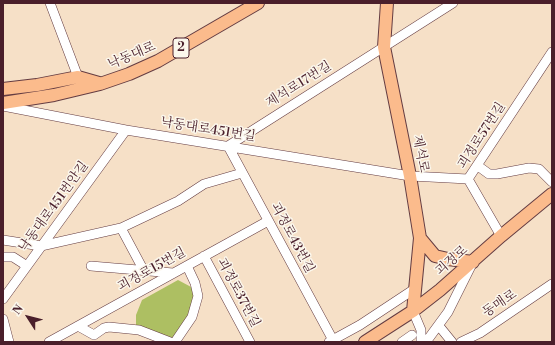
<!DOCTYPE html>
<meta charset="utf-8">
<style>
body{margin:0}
#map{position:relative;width:555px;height:345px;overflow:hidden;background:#f6e0c7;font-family:"Libre Bodoni",serif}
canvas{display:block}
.frame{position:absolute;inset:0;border:4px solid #4a1f2b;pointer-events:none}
.north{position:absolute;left:8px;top:297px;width:40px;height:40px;-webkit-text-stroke:3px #fbf7ec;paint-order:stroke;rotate:306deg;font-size:11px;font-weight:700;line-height:16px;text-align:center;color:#4a1f2b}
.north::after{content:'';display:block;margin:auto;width:14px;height:18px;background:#4a1f2b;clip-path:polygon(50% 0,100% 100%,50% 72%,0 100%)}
</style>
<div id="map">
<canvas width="555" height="345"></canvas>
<div class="frame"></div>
<div class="north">N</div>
</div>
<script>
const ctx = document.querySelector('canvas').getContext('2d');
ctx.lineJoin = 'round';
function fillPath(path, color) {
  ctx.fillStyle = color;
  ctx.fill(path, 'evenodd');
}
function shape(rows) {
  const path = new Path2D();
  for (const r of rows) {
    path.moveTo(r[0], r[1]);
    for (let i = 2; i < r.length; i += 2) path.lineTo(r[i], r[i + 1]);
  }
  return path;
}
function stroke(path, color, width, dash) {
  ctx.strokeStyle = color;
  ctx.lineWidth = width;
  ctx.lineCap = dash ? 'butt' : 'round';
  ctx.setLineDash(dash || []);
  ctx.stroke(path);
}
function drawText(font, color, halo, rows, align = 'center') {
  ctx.font = font + ' "Libre Bodoni","Noto Serif KR",serif';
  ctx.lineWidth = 3;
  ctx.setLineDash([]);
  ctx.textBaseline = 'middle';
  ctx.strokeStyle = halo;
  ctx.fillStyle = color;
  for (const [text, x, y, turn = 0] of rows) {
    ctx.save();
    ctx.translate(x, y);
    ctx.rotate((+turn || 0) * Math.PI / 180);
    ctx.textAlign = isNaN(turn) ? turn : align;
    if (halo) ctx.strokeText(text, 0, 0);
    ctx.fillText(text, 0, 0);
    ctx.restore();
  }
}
fillPath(shape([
 [178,280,193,288,195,291,186,323,173,340,136,326,136,315,142,300]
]), '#adbf62');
const minor = shape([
 [50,3,78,77],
 [3,106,126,130,410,176,468,179],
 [478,166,489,174,497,174,529,168,539,169,552,182],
 [121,228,144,271],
 [501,236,468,179,552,52],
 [3,240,41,246,121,228,178,201,204,184,242,173],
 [204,256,250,342],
 [3,257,13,257,27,266],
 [91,266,173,273],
 [3,299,126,130],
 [413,311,421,330,421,342],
 [3,319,9,342],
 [78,326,94,335,104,328,109,327,139,330,170,342],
 [439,326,452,342],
 [49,342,268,221],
 [175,342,192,317,198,296,195,283,187,266],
 [329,342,360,325,416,288],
 [334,342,228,146,453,3],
 [402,342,412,335],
 [426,342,448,312,472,264],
 [461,342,480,333,552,284]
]);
const major = shape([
 [387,3,384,47,410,176,420,238,413,311],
 [3,89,37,85,78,77,99,83],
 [3,103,54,95,100,84,129,74,158,61,258,3],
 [420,238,435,256,448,259,473,262],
 [365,342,413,311,440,290,501,236,552,194]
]);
stroke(minor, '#643c42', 10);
stroke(major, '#643c42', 14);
stroke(minor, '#fff', 9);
stroke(major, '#fbbb8c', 12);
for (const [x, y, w] of [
 [181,48,16]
]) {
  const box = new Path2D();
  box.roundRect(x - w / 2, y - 10, w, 20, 3);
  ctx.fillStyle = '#fbf7ec';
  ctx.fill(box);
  stroke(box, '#4a1f2b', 1);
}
drawText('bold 12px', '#4a1f2b', null, [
 ["2",181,48]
]);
drawText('13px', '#4a1f2b', '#fbf7ec', [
 ["낙동대로",132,56,-23],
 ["제석로17번길",299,85,-32],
 ["낙동대로451번길",208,130,9],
 ["괴정로57번길",482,136,-57],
 ["제석로",420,154,79],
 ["낙동대로451번안길",54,207,-54],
 ["괴정로43번길",292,238,62],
 ["괴정로",452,261,-41],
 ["괴정로15번길",152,270,-29],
 ["괴정로37번길",238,293,62],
 ["동매로",500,304,-34]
]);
</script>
